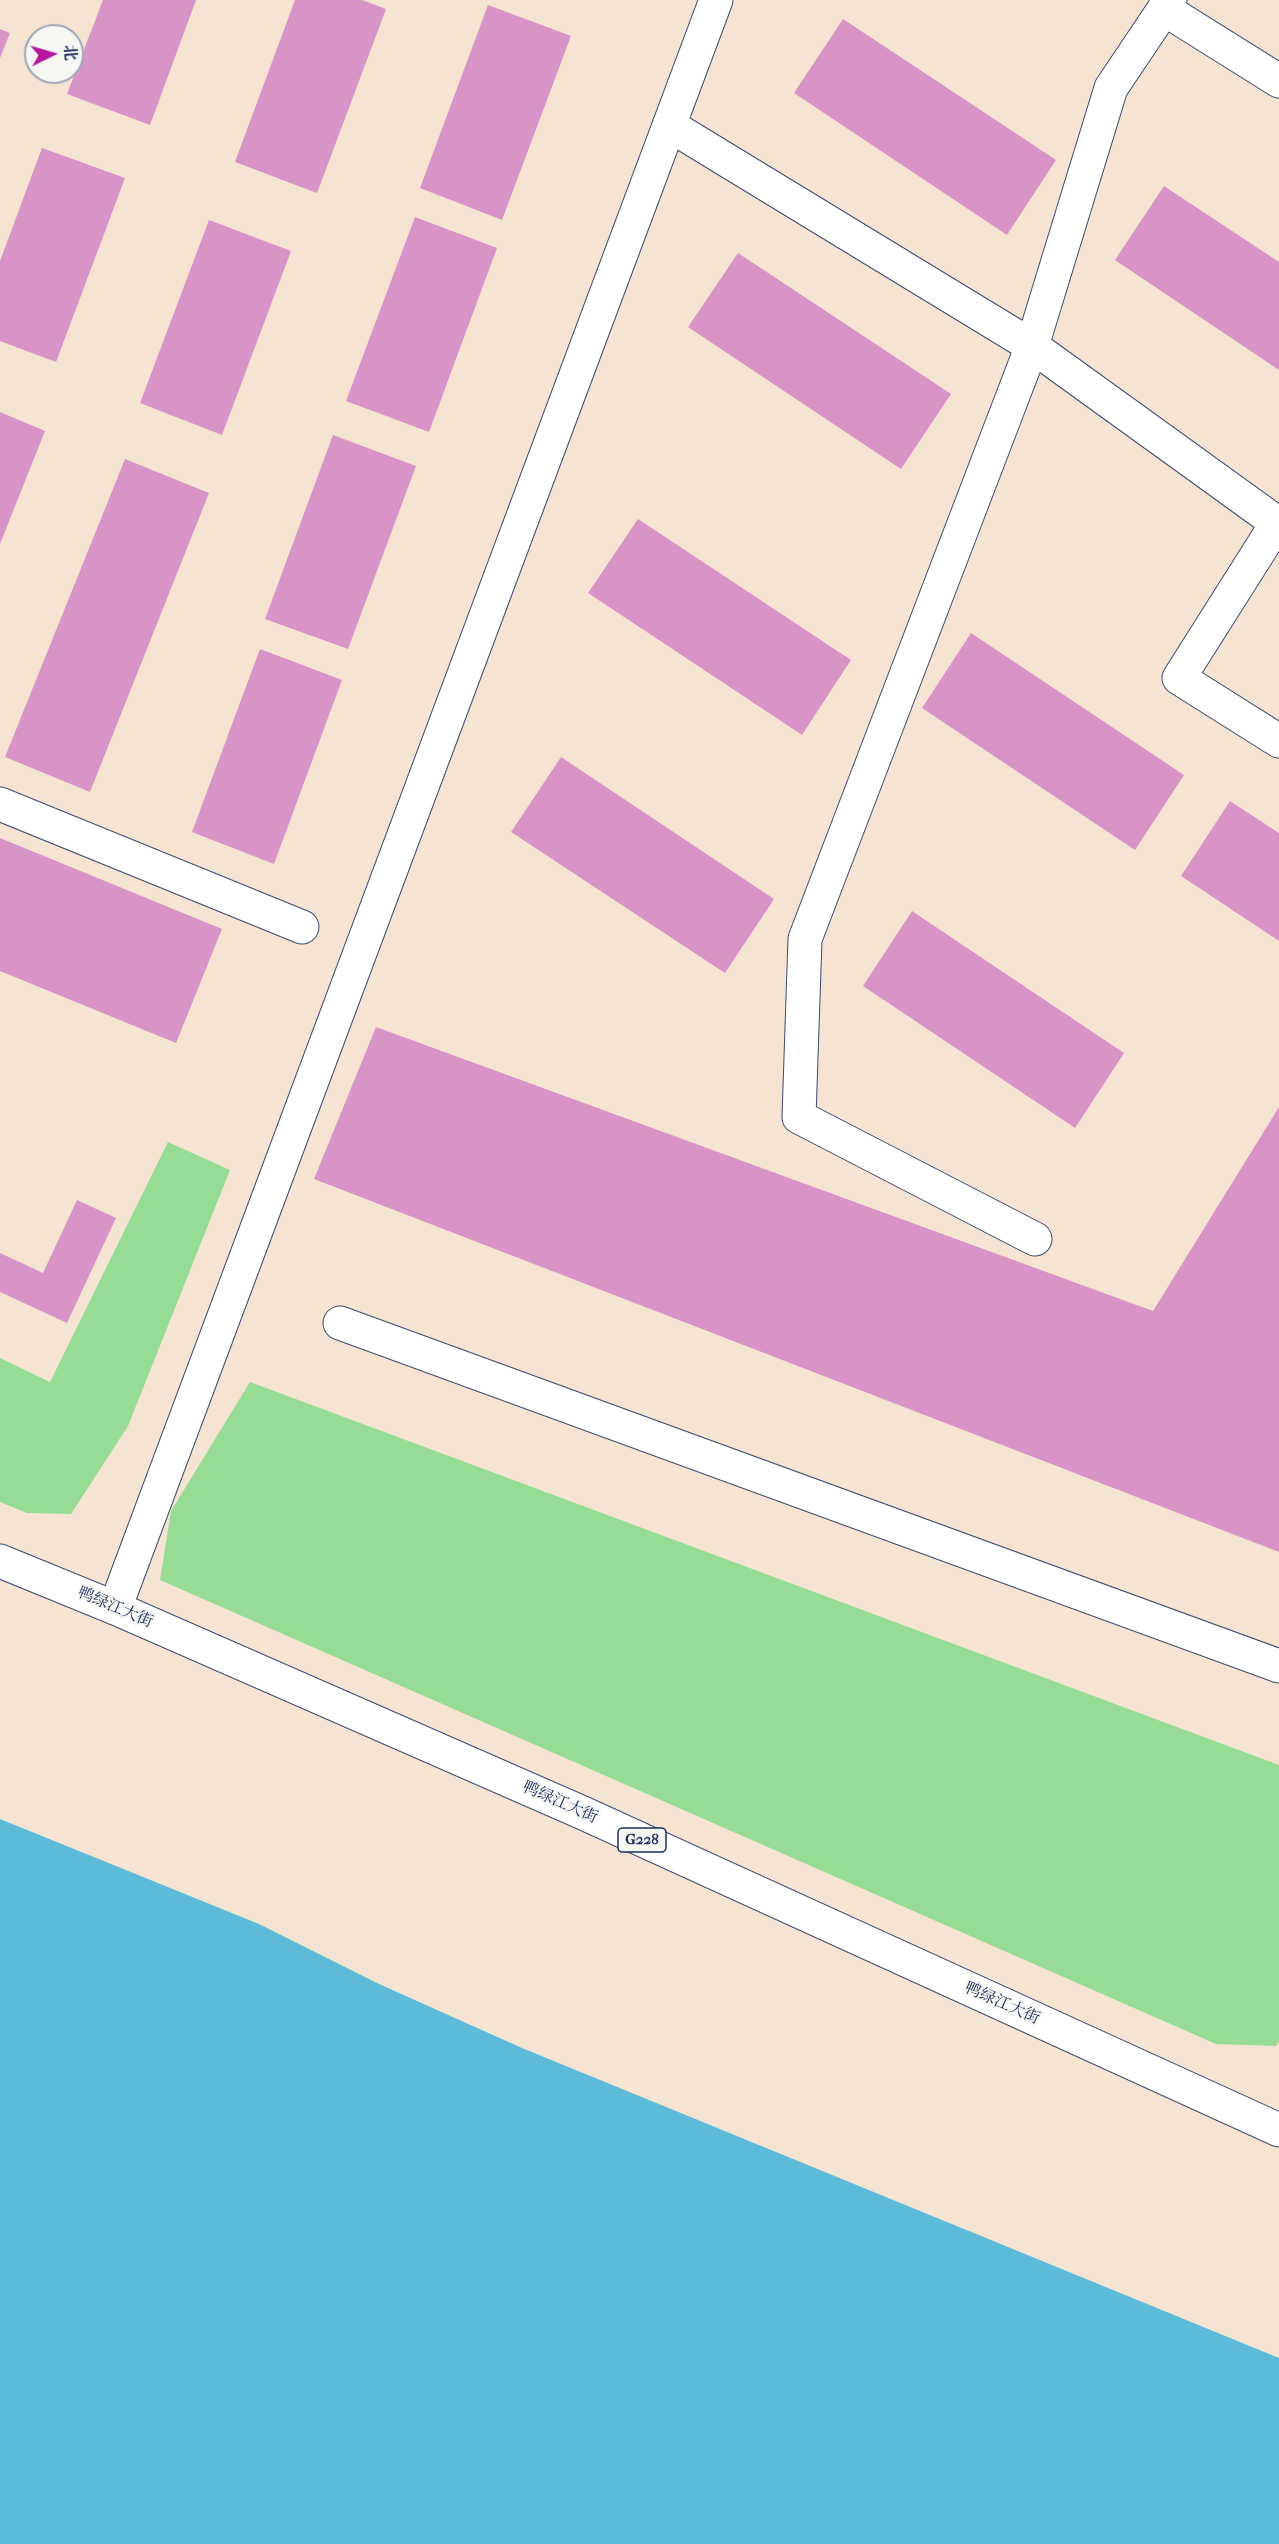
<!DOCTYPE html>
<meta charset="utf-8">
<style>
body{margin:0}
#map{position:relative;width:1279px;height:2544px;overflow:hidden;background:#f5e4d1;font-family:"IM FELL French Canon","Noto Serif SC",serif}
canvas{display:block}
.north{position:absolute;left:24px;top:24px;width:60px;height:60px;box-sizing:border-box;background:#f6f6f2;border:2px solid #9ea6b7;border-radius:50%;rotate:85deg;font-size:16px;font-weight:700;line-height:24px;text-align:center;color:#1b2f5e}
.north::after{content:'';display:block;margin:auto;width:21px;height:27px;background:#b5179e;clip-path:polygon(50% 0,100% 100%,50% 72%,0 100%)}
</style>
<div id="map">
<canvas width="1279" height="2544"></canvas>
<div class="north">北</div>
</div>
<script>
const ctx = document.querySelector('canvas').getContext('2d');
ctx.lineJoin = 'round';
function fillPath(path, color) {
  ctx.fillStyle = color;
  ctx.fill(path, 'evenodd');
}
function shape(rows) {
  const path = new Path2D();
  for (const r of rows) {
    path.moveTo(r[0], r[1]);
    for (let i = 2; i < r.length; i += 2) path.lineTo(r[i], r[i + 1]);
  }
  return path;
}
function stroke(path, color, width, dash) {
  ctx.strokeStyle = color;
  ctx.lineWidth = width;
  ctx.lineCap = dash ? 'butt' : 'round';
  ctx.setLineDash(dash || []);
  ctx.stroke(path);
}
function drawText(font, color, halo, rows, align = 'center') {
  ctx.font = font + ' "IM FELL French Canon","Noto Serif SC",serif';
  ctx.lineWidth = 4.5;
  ctx.setLineDash([]);
  ctx.textBaseline = 'middle';
  ctx.strokeStyle = halo;
  ctx.fillStyle = color;
  for (const [text, x, y, turn = 0] of rows) {
    ctx.save();
    ctx.translate(x, y);
    ctx.rotate((+turn || 0) * Math.PI / 180);
    ctx.textAlign = isNaN(turn) ? turn : align;
    if (halo) ctx.strokeText(text, 0, 0);
    ctx.fillText(text, 0, 0);
    ctx.restore();
  }
}
fillPath(shape([
 [168,1142,230,1170,128,1426,71,1514,27,1513,0,1502,0,1358,50,1382],
 [250,1382,1279,1765,1279,2041,1276,2046,1216,2044,160,1580,171,1511]
]), '#96dc95');
fillPath(shape([
 [0,1819,259,1924,379,1984,522,2048,1279,2358,1279,2544,0,2544]
]), '#5bbbd9');
fillPath(shape([
 [103,0,196,0,150,125,67,94],
 [295,0,362,0,386,9,317,193,235,162],
 [488,5,571,36,502,220,420,188],
 [843,19,1056,160,1007,235,794,93],
 [0,29,10,33,0,58],
 [42,148,125,178,56,362,0,341,0,261],
 [1164,186,1279,262,1279,370,1115,260],
 [415,217,497,248,429,432,346,401],
 [209,220,291,251,222,435,140,403],
 [738,253,951,394,901,469,688,327],
 [0,412,45,431,0,544],
 [333,435,416,466,348,649,265,619],
 [125,459,209,493,90,792,5,757],
 [638,519,851,660,802,735,588,593],
 [971,633,1184,775,1135,850,922,708],
 [260,649,342,680,274,864,192,832],
 [561,757,774,899,725,973,511,832],
 [1230,801,1279,833,1279,941,1181,876],
 [0,838,222,929,176,1043,0,971],
 [912,911,1124,1053,1075,1128,863,986],
 [376,1027,1153,1311,1279,1107,1279,1552,314,1179],
 [77,1200,116,1218,67,1323,0,1292,0,1253,43,1273]
]), '#d894c6');
const minor = shape([
 [1170,0,1111,88,1032,346,1277,523,1179,678,1279,741],
 [1164,9,1279,81],
 [669,125,1032,346,805,939,799,1117,1035,1239],
 [0,804,302,927],
 [340,1323,1279,1666],
 [115,1608,716,0]
]);
const trunk = shape([
 [0,1561,115,1608,583,1813,1279,2130]
]);
stroke(minor, '#3c4a6f', 35);
stroke(trunk, '#3c4a6f', 35);
stroke(minor, '#fff', 33);
stroke(trunk, '#fff', 33);
for (const [x, y, w] of [
 [642,1840,48]
]) {
  const box = new Path2D();
  box.roundRect(x - w / 2, y - 12, w, 24, 4.5);
  ctx.fillStyle = '#f6f6f2';
  ctx.fill(box);
  stroke(box, '#1b2f5e', 1.5);
}
drawText('bold 15px', '#1b2f5e', null, [
 ["G228",642,1840]
]);
drawText('16px', '#1b2f5e', '#f6f6f2', [
 ["鸭绿江大街",115,1608,23],
 ["鸭绿江大街",560,1803,24],
 ["鸭绿江大街",1002,2004,24]
]);
</script>
